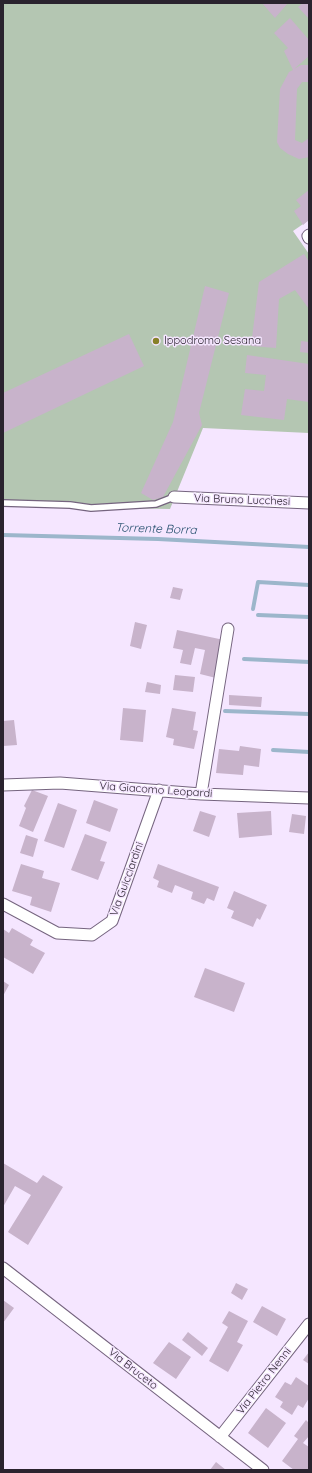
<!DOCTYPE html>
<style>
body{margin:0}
#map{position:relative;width:312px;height:1473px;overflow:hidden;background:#f5e6ff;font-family:Quicksand,sans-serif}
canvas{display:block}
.frame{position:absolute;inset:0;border:4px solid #2a232e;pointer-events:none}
</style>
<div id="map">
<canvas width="312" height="1473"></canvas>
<div class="frame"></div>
</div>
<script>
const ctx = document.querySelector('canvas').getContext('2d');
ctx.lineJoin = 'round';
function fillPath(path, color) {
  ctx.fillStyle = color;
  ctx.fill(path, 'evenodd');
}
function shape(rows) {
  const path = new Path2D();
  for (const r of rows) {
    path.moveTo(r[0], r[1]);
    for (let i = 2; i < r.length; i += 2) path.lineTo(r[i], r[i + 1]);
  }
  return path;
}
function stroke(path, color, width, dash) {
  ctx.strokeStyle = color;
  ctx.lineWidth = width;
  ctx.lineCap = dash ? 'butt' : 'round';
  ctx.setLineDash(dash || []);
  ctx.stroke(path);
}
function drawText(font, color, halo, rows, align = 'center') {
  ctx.font = font + ' Quicksand,sans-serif';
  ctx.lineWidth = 3;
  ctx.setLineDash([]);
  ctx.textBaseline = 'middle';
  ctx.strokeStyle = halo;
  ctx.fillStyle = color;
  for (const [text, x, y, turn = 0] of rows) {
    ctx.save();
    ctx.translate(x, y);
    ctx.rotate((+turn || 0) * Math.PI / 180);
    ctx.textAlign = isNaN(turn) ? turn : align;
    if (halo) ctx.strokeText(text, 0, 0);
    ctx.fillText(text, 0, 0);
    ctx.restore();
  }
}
fillPath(shape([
 [3,3,309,3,309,220,293,231,309,254,309,433,203,428,170,509,3,506]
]), '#b4c6b2');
stroke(shape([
 [3,535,158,539,309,547],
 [253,609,258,582,309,585],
 [258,615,309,617],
 [244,659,309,662],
 [225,711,309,714],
 [273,750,309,752]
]), '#9cb6cb', 4);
fillPath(shape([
 [262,3,288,3,275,18],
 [303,3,309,3,309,19,298,7],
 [290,18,309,40,309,56,294,69,301,65,309,65,309,82,302,82,297,89,295,140,302,143,309,138,309,157,299,159,288,154,280,148,277,142,280,89,289,72,293,70,284,51,288,48,274,33],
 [309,190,309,220,303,225,294,211,301,206,296,200],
 [304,254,309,262,309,309,295,290,279,299,276,348,251,346,259,282],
 [205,286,229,293,199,413,202,425,163,497,153,500,141,493,173,422],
 [129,334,144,366,3,433,3,393],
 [301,341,309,342,309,353,300,352],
 [247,355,309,364,309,402,287,399,284,420,241,415,245,389,264,391,266,375,245,373],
 [173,587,183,589,180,600,170,598],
 [135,622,147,625,141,649,130,646],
 [177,630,224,640,216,678,200,674,205,650,195,648,191,665,180,663,183,650,173,648],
 [175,675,195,677,193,692,173,690],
 [147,682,161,685,160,694,145,692],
 [229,695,262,697,261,707,229,705],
 [123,708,146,710,143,742,120,740],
 [172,708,196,712,193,730,198,731,194,749,173,745,174,739,166,737],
 [14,720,17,745,3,746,3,721],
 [240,746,261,749,259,767,244,765,243,775,216,773,219,749,239,751],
 [32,790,48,796,33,832,19,826,26,808,24,806],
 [94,800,118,809,110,832,86,823],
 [58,803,77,810,64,848,44,841],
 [200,811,216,816,209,837,193,831],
 [271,811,272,835,239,838,237,813],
 [292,814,306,816,304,834,289,832],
 [85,834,107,842,100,861,105,862,98,880,71,870],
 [26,835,38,839,33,857,20,853],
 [21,864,44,871,42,878,60,883,51,912,30,905,32,897,12,891],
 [158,864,219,887,214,901,207,898,204,904,191,899,193,892,175,885,172,893,157,887,159,881,153,878],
 [234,891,267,905,260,920,257,918,253,927,231,918,234,911,227,908],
 [12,928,33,940,30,945,45,953,33,974,3,957,3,929,9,933],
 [205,968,245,983,234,1012,194,997],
 [3,981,9,985,3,996],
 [3,1163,37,1183,43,1175,63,1187,28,1245,8,1232,31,1195,15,1186,3,1207],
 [236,1283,248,1289,242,1300,231,1293],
 [3,1300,14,1308,3,1323],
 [262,1306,286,1319,277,1336,253,1322],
 [229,1311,248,1321,237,1342,243,1345,228,1372,209,1361,228,1327,222,1323],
 [188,1332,208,1348,202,1356,182,1340],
 [169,1342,191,1357,176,1379,153,1363],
 [309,1352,309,1364,303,1360],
 [296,1377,309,1386,309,1398,303,1408,298,1405,292,1415,280,1407,283,1402,275,1397,285,1382,291,1385],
 [266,1408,286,1423,268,1448,248,1433],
 [306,1420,309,1423,309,1436,303,1443,309,1447,309,1470,294,1470,282,1461,298,1439,294,1436],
 [216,1462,226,1470,210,1470]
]), '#c8b3cb');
const service = shape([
 [3,503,70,505,91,508,156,504,174,497]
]);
const minor = shape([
 [309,235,308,236,309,238],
 [174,497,309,503],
 [3,785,60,783,201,794,309,798],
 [201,794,228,629],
 [3,904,57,933,92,935,112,921,159,790],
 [3,1268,263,1470],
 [220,1437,309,1324]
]);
stroke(service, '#75647f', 8);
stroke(minor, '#75647f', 13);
stroke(service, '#fff', 5.5);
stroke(minor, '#fff', 11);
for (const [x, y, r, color] of [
 [156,341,4,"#878028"]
]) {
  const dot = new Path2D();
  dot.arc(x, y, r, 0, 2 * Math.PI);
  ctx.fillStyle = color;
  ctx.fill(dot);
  stroke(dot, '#f5e6ff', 1.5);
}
drawText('11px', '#2a232e', '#f5e6ff', [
 ["Ippodromo Sesana",164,341]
], 'left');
drawText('11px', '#2a232e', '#f5e6ff', [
 ["Via Bruno Lucchesi",242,500,2],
 ["Via Giacomo Leopardi",156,790,4],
 ["Via Guicciardini",127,879,-70],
 ["Via Bruceto",133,1369,38],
 ["Via Pietro Nenni",264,1381,-52]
]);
drawText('italic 12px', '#224d6c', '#f5e6ff', [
 ["Torrente Borra",156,529,2]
]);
</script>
